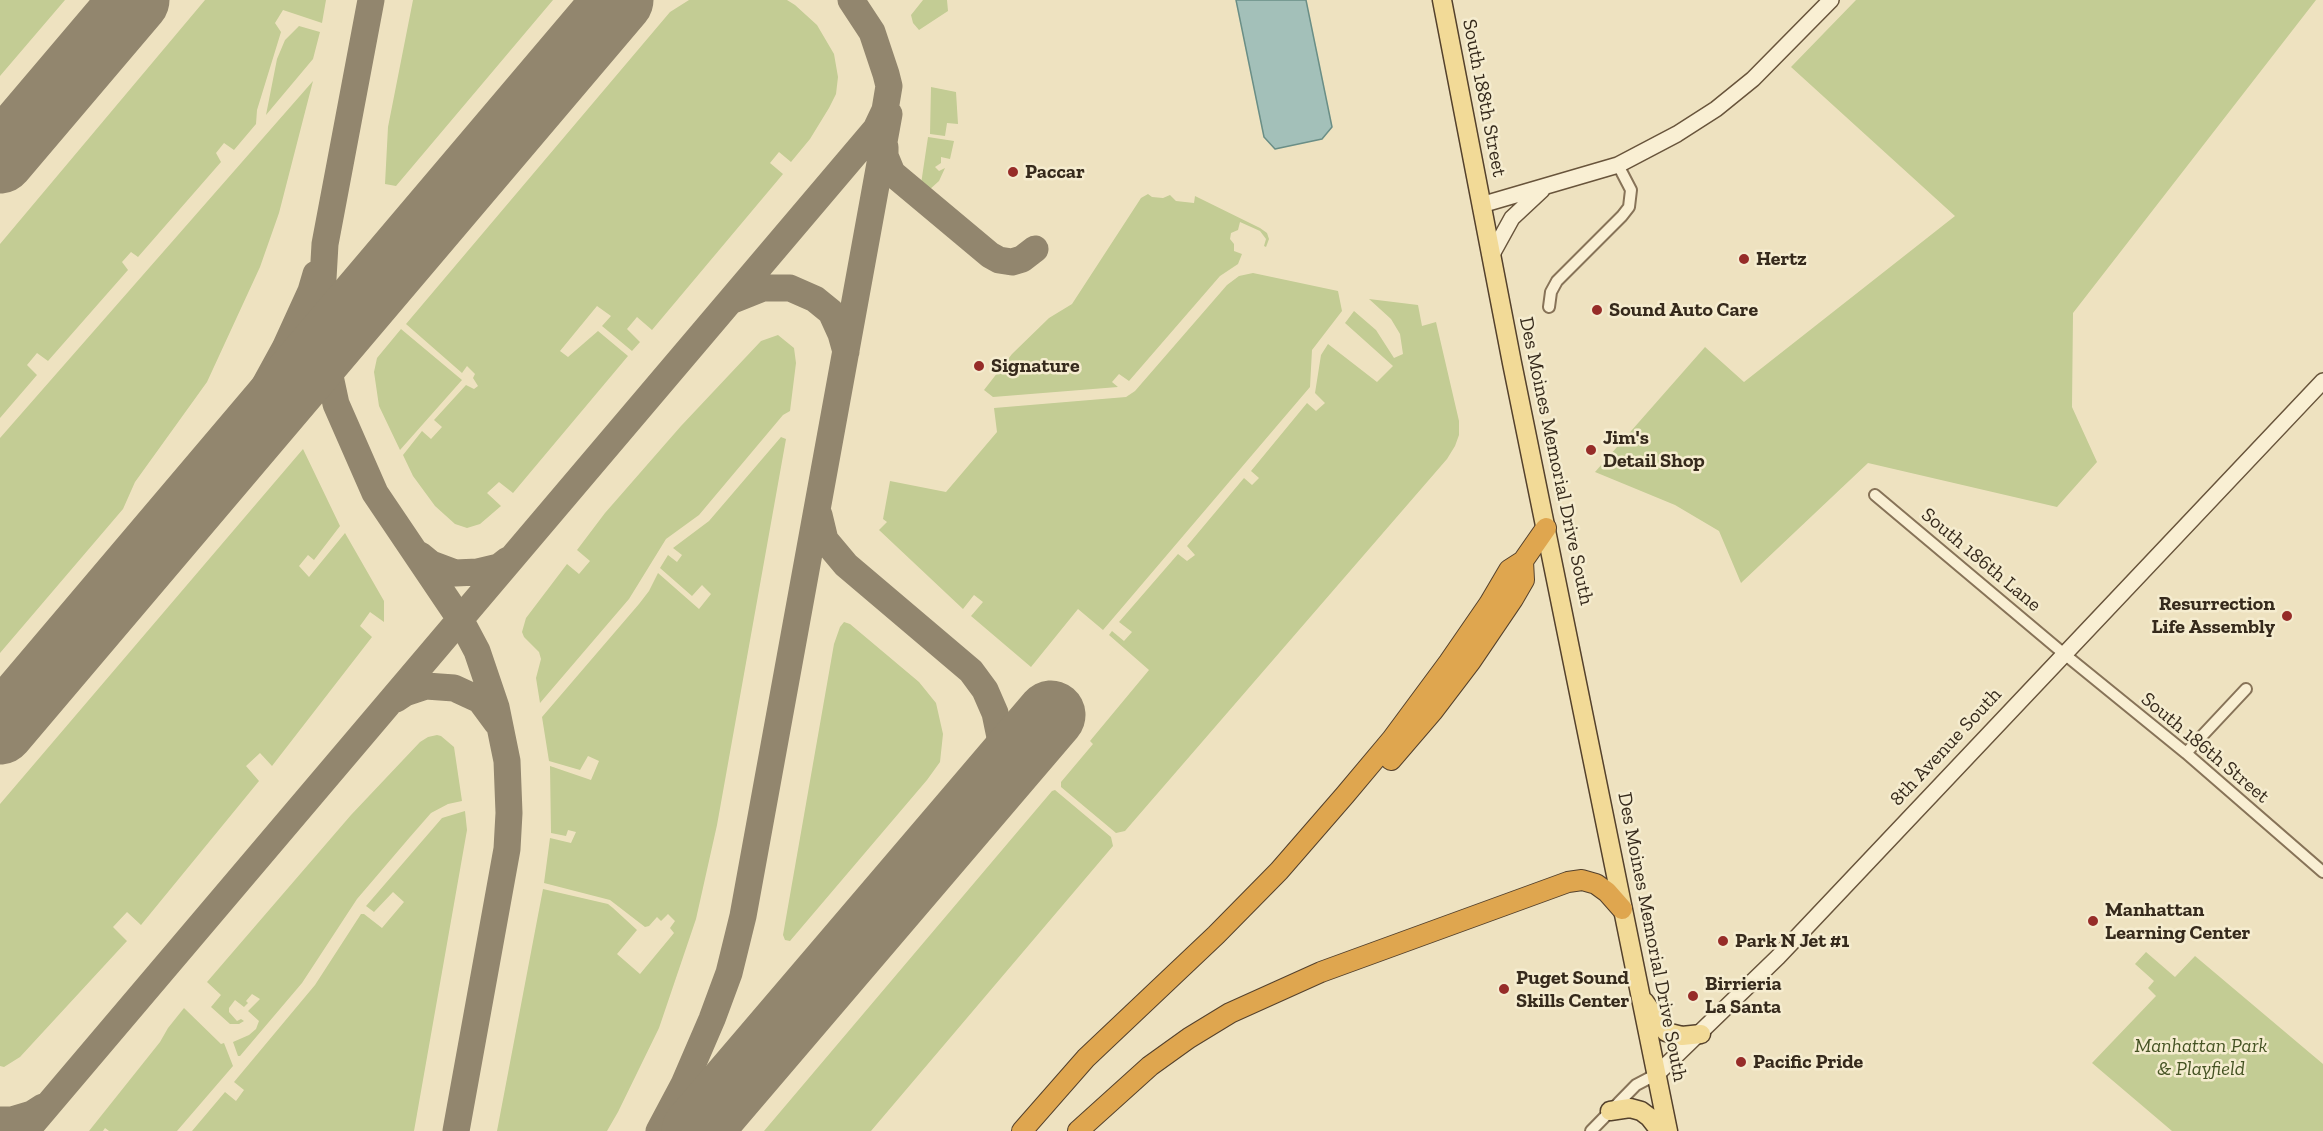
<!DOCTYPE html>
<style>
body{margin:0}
canvas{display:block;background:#eee2c0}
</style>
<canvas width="2323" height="1131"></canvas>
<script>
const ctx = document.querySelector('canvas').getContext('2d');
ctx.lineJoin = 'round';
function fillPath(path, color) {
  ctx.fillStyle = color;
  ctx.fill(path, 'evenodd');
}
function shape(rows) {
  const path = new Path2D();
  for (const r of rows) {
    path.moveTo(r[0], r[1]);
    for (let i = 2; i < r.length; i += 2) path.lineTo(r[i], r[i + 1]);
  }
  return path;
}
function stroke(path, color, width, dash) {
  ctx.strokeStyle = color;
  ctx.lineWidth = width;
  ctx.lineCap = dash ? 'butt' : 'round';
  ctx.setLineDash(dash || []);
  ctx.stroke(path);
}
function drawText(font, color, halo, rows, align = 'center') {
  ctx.font = font + ' "Zilla Slab",serif';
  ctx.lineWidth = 5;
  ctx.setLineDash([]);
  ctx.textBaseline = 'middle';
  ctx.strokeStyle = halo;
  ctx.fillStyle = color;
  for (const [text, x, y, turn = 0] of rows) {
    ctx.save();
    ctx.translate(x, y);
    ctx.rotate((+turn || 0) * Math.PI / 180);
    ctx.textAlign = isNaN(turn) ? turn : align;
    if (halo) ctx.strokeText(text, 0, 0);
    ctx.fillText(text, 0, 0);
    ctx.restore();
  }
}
fillPath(shape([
 [0,0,65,0,0,76],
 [205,0,326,0,322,23,283,10,275,23,281,32,257,110,256,124,234,150,224,143,216,153,221,162,138,257,131,252,122,262,128,270,48,361,37,353,27,365,37,375,0,418,0,244],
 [413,0,553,0,396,186,385,184,388,127],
 [689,0,787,0,795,5,817,25,834,54,838,77,836,94,829,108,810,139,791,162,779,152,770,163,783,174,652,330,637,317,627,329,640,342,632,351,602,326,611,316,597,306,560,351,568,357,598,331,628,356,513,493,499,482,487,493,501,506,480,524,467,528,455,524,435,506,413,476,403,455,422,431,431,439,442,427,434,420,466,385,474,389,478,386,473,378,475,374,467,366,462,373,406,324,670,12],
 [923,0,947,0,948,11,919,30,913,23,911,15],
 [1856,0,2316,0,2073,313,2072,407,2097,462,2057,507,1868,463,1741,583,1719,531,1675,505,1595,472,1705,347,1744,382,1955,216,1791,67],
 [299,26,320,32,313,59,266,115,277,59,285,40],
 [313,81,279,213,260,267,207,382,135,482,123,509,0,653,0,438],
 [931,87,956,92,958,124,947,123,945,136,930,134],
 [928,137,954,141,950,159,941,157,941,163,935,167,939,171,945,168,939,181,928,191,921,184],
 [1148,194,1152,197,1163,198,1170,195,1176,201,1194,203,1195,196,1260,228,1267,233,1269,239,1266,247,1264,246,1266,239,1260,231,1240,222,1238,230,1231,233,1230,239,1234,244,1234,251,1242,254,1238,264,1220,276,1129,381,1119,374,1112,382,1118,387,993,397,984,390,1012,354,1049,318,1072,304,1141,198],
 [1253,273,1338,291,1342,311,1312,350,1310,387,1103,630,1078,609,1031,667,971,616,983,602,974,595,963,609,879,530,887,522,883,519,890,481,946,492,997,432,994,408,1126,397,1135,391,1227,285,1239,276],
 [1369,299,1418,305,1422,326,1436,322,1459,421,1459,435,1455,446,1447,459,1125,831,1116,833,1061,787,1061,782,1093,744,1090,741,1149,670,1109,635,1112,631,1124,641,1132,632,1119,622,1178,554,1187,561,1195,555,1187,546,1244,478,1252,485,1259,478,1251,471,1307,403,1316,411,1325,403,1315,393,1321,355,1328,344,1377,382,1393,366,1345,323,1354,311,1376,330,1394,358,1403,354,1400,334,1391,319],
 [401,329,462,380,400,450,379,406,374,372,377,358],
 [778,335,794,348,796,363,790,411,783,415,699,515,666,539,629,599,540,703,536,678,541,659,539,652,524,637,522,632,526,618,567,564,579,574,590,561,577,550,605,513,681,426,761,341],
 [781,437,786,439,717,825,696,919,659,1028,618,1112,607,1131,497,1131,543,889,608,904,613,908,637,930,617,954,640,974,674,933,670,928,675,921,668,914,661,921,657,917,649,926,645,927,610,900,544,883,550,838,571,843,576,832,568,830,566,836,551,833,550,766,591,780,599,761,588,756,580,770,549,761,542,717,639,604,649,591,658,573,699,609,711,594,702,585,692,596,660,568,668,555,677,562,682,555,673,548,709,521],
 [303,449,340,526,314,560,308,555,299,566,309,577,345,533,384,601,384,622,370,612,360,626,372,637,272,766,260,753,246,766,259,781,141,925,127,912,113,927,127,941,20,1057,4,1067,0,1066,0,804],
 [844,622,850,624,919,682,936,703,943,734,940,762,927,780,790,941,785,940,783,935,834,644,840,627],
 [437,735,441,736,454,747,462,801,448,804,431,813,410,837,357,899,302,983,240,1056,238,1056,233,1042,249,1035,256,1029,259,1021,248,1011,260,999,252,994,246,1001,248,1003,244,1007,235,1000,229,1008,229,1012,237,1021,241,1019,244,1021,239,1024,230,1024,211,1007,221,995,207,982,351,815,420,742,428,737],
 [1055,790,1111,837,1113,846,871,1131,764,1131,1052,791],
 [465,811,467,830,414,1131,192,1131,225,1092,236,1101,244,1090,234,1082,315,985,361,914,364,914,382,928,404,902,393,892,374,912,366,906,442,818],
 [2146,952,2175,977,2195,956,2323,1064,2323,1131,2172,1131,2092,1063,2156,996,2148,988,2154,981,2135,964],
 [184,1008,221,1044,224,1043,233,1066,177,1131,109,1131,105,1128,103,1131,89,1131,160,1042,168,1028]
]), '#c3cc94');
const water = shape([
 [1236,0,1306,0,1332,127,1322,139,1275,149,1264,137,1236,0]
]);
fillPath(water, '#a3c0b9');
stroke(water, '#6a8e86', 1.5);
stroke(shape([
 [371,0,325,244,322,296,324,348,336,404,375,493,460,619,477,651,496,707,507,761,509,813,507,849,456,1131],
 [885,147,885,156,892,173,990,255,999,260,1012,262,1022,259,1035,249],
 [733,300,763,288,790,288,815,299,831,312,841,334,846,352],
 [819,515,825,540,846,565,971,671,985,690,995,713,1000,737,996,761,980,796],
 [152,551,256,401,285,348,311,291,316,274],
 [420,555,431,564,455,573,478,572,499,567,508,560],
 [396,699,405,693,426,686,454,688,480,700,497,723],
 [0,1120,12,1120,32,1114,43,1107],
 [26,1131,876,129,885,110,889,86,886,74,872,32,851,0],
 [659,1131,684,1084,712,1019,729,973,743,916,889,114]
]), '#92866e', 27);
stroke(shape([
 [0,159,135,0],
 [0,730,619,0],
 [696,1131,1051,715]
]), '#92866e', 69);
const street = shape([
 [1549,307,1551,292,1557,281,1622,216,1629,207,1631,190,1618,165],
 [1875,495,2063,653,2186,753,2323,872],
 [2186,753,2246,689],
 [1591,1131,1636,1085,1657,1074]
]);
const secondary = shape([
 [1481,205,1618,165,1677,134,1716,109,1753,79,1831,0],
 [1491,256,1512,218,1542,190],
 [1657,1074,1778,957,2323,381]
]);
const primary = shape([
 [1442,0,1512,363,1668,1131],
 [1644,1001,1666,1032,1682,1036,1701,1034],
 [1610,1111,1630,1108,1641,1111,1649,1117,1660,1131]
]);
const highway = shape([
 [1391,760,1433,711,1471,661,1513,599,1524,580,1523,561],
 [1022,1131,1086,1058,1216,935,1279,871,1345,795,1392,739,1449,662,1489,604,1509,570,1523,561,1546,528],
 [1078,1131,1150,1066,1189,1038,1230,1013,1321,972,1568,882,1582,880,1596,884,1607,892,1622,909]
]);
stroke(street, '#877358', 14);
stroke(secondary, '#68543b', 18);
stroke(primary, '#54412c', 21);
stroke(highway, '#54412c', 22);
stroke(street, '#f9efd3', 10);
stroke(secondary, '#f9efd3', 15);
stroke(primary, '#f2da97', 18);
stroke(highway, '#dfa64f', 20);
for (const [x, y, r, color] of [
 [1013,172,6,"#962c28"],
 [1744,259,6,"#962c28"],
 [1597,310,6,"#962c28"],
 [979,366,6,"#962c28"],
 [1591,450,6,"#962c28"],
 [2287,616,6,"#962c28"],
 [2093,921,6,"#962c28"],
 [1723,941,6,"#962c28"],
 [1504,989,6,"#962c28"],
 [1693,996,6,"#962c28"],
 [1741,1062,6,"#962c28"]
]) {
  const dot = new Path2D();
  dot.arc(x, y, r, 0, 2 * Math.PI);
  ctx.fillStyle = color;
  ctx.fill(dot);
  stroke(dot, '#f5eccf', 2);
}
drawText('20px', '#362a1c', '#f5eccf', [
 ["South 188th Street",1484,98,79],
 ["Des Moines Memorial Drive South",1556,461,78],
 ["South 186th Lane",1981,560,40],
 ["8th Avenue South",1946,747,-47],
 ["South 186th Street",2205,748,40],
 ["Des Moines Memorial Drive South",1652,937,79]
]);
drawText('bold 20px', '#362a1c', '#f5eccf', [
 ["Paccar",1025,172],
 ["Hertz",1756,259],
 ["Sound Auto Care",1609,310],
 ["Signature",991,366],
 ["Jim's",1603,438],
 ["Detail Shop",1603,461],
 ["Resurrection",2275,604,"right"],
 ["Life Assembly",2275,627,"right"],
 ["Manhattan",2105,910],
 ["Learning Center",2105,933],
 ["Park N Jet #1",1735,941],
 ["Puget Sound",1516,978],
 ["Skills Center",1516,1001],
 ["Birrieria",1705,984],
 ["La Santa",1705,1007],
 ["Pacific Pride",1753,1062]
], 'left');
drawText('italic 20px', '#455323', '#f5eccf', [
 ["Manhattan Park",2201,1046],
 ["& Playfield",2201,1069]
]);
</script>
